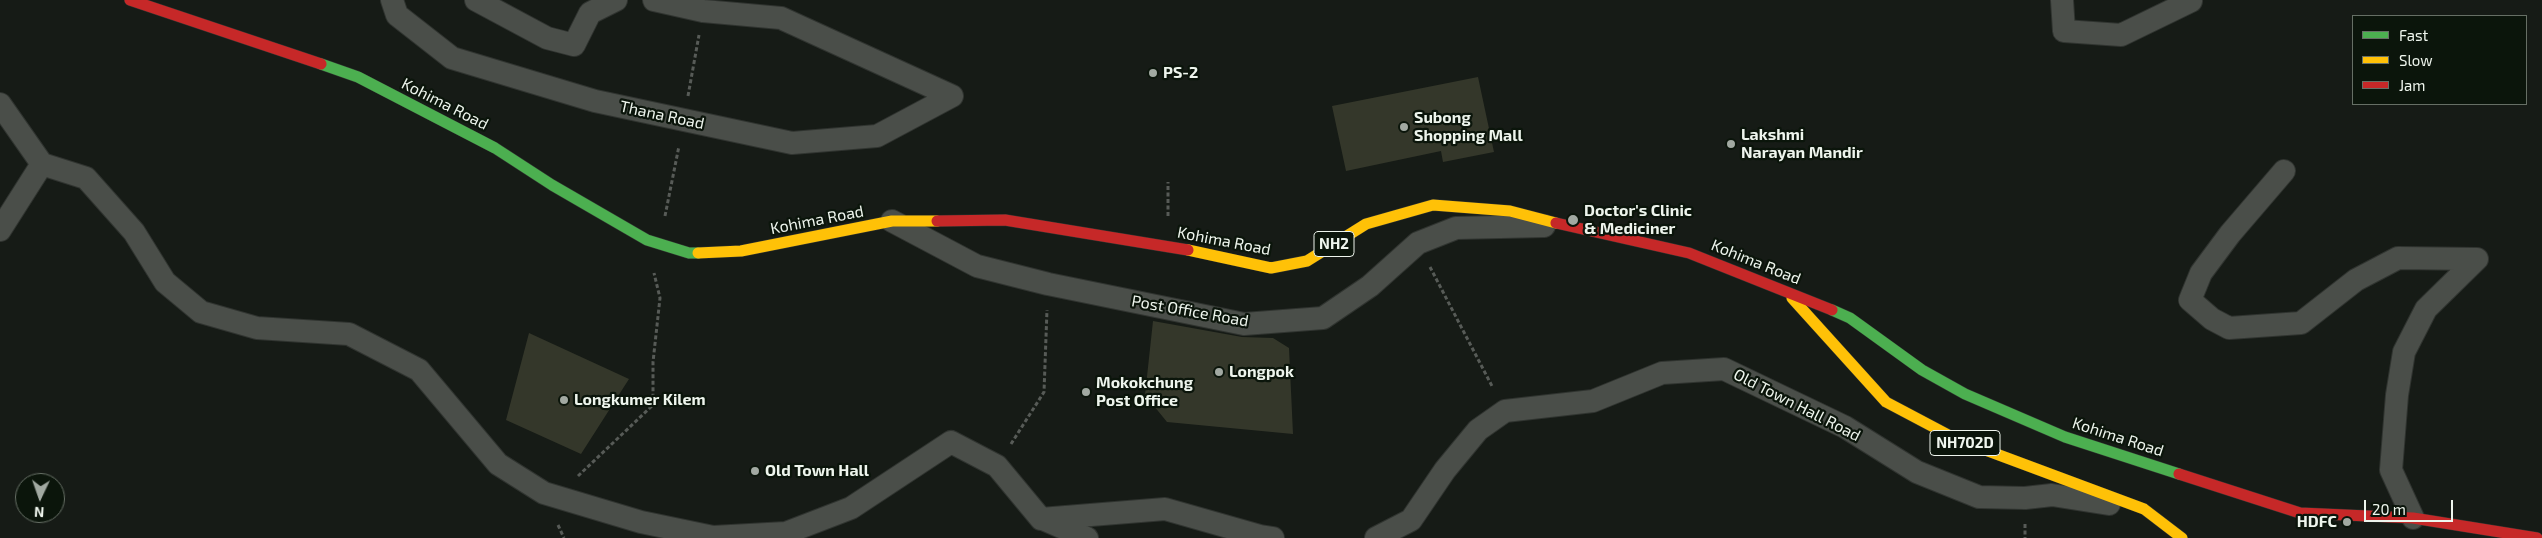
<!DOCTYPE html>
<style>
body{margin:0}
#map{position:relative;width:2542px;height:538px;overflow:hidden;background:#161b16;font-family:"Exo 2",sans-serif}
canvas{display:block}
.legend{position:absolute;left:2352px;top:15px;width:175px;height:90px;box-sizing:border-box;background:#0b150b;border:1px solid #666f65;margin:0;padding:6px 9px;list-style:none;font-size:15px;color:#eef5ed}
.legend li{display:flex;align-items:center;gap:10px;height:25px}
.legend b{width:25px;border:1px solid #666f65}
.north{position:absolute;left:15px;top:473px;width:50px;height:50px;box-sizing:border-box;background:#0b150b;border:1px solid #666f65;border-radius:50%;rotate:183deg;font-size:14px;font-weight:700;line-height:20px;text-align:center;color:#eef5ed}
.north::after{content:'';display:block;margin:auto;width:18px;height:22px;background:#a2a9a2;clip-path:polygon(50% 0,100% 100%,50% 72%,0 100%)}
.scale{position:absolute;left:2364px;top:500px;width:89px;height:22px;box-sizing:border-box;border:2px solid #eef5ed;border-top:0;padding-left:6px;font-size:15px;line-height:18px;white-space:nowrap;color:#eef5ed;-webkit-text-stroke:4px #0b150b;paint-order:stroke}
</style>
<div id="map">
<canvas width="2542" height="538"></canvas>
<ul class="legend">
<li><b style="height:6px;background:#4caf50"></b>Fast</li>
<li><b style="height:6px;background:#ffc107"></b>Slow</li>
<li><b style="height:6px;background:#c62828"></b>Jam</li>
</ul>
<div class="north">N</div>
<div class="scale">20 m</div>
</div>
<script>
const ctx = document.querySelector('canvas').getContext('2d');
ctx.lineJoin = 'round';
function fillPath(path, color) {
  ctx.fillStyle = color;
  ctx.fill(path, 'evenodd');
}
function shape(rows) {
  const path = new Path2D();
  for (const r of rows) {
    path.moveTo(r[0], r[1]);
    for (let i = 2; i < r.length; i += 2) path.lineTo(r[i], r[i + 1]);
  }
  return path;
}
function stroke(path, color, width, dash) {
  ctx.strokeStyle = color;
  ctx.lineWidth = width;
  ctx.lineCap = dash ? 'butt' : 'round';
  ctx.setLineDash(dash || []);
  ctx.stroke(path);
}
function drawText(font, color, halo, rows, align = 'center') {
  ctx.font = font + ' "Exo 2",sans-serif';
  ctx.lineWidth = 4.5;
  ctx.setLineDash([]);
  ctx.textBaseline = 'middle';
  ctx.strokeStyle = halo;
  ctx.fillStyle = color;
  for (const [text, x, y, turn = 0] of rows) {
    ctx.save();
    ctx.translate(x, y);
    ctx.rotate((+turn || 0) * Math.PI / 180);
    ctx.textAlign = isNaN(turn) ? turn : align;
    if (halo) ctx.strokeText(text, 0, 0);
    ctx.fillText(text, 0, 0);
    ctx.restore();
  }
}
fillPath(shape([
 [1478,77,1494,152,1443,162,1441,151,1346,171,1332,106],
 [1153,321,1242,337,1273,338,1289,348,1293,434,1167,422,1145,395],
 [529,333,629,379,581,454,506,420]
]), '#34372a');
const street = shape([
 [392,0,397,15,452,58,595,101,792,143,877,136,952,96],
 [476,0,547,38,574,45,590,13,616,0],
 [654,0,703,11,781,18,952,96],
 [2062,0,2064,31,2121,35,2191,1],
 [0,104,42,164,0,230],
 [42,164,86,178,134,232,165,282,201,312,257,328,349,334,419,370,498,464,544,493,641,522,713,537,786,533,851,508,951,442,997,466,1041,519,1165,509,1260,536,1273,538],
 [2284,171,2230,234,2201,273,2190,300,2212,319,2229,328,2301,323,2356,280,2398,258,2477,259,2426,309,2404,352,2397,395,2391,470,2413,518],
 [892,221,977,266,1048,284,1244,324,1323,318,1370,286,1418,243,1456,228,1544,226],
 [1045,520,1087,538],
 [1376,538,1411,520,1445,470,1478,430,1505,411,1593,401,1662,373,1724,369,1845,427,1917,472,1979,497,2025,498,2052,495,2109,504]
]);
const fast = shape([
 [321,64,358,77,495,148,552,185,647,240,689,253,698,253],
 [1832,310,1850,318,1922,370,1965,394,2065,437,2179,474]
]);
const slow = shape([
 [1188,250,1271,268,1307,261,1366,224,1433,205,1510,211,1556,223],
 [698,253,741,251,892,221,937,221],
 [1792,298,1886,402,1956,439,2144,509,2182,538]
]);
const jam = shape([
 [130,0,321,64],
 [937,221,1005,220,1188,250],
 [1556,223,1689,253,1832,310],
 [2179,474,2300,513,2413,518,2537,538]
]);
stroke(street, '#303430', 24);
stroke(fast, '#303430', 12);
stroke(slow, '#303430', 12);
stroke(jam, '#303430', 12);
stroke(shape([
 [688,96,699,35],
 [665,216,679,146],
 [1168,216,1168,182],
 [1430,267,1493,388],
 [1011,444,1044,392,1047,310],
 [578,476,653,405,653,362,660,298,654,273],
 [2025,524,2025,538],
 [558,525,564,538]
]), '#575b57', 3, [4, 2.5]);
stroke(street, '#4a4e49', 22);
stroke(fast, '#4caf50', 11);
stroke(slow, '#ffc107', 11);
stroke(jam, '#c62828', 11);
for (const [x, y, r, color] of [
 [1153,73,5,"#a2a9a2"],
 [1404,127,5,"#a2a9a2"],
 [1731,144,5,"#a2a9a2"],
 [1573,220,6,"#a2a9a2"],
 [1219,372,5,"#a2a9a2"],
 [1086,392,5,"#a2a9a2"],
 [564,400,5,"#a2a9a2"],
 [755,471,5,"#a2a9a2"],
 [2347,522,5,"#a2a9a2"]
]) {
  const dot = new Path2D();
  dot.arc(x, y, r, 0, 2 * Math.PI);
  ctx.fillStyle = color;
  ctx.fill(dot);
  stroke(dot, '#0b150b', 2);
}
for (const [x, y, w] of [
 [1334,244,40],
 [1965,443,70]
]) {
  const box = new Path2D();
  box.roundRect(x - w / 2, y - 12.5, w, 25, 4);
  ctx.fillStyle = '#0b150b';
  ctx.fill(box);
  stroke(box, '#eef5ed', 1);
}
drawText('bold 15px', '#eef5ed', null, [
 ["NH2",1334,244],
 ["NH702D",1965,443]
]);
drawText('bold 16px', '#eef5ed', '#0b150b', [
 ["PS-2",1163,73],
 ["Subong",1414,118],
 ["Shopping Mall",1414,136],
 ["Lakshmi",1741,135],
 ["Narayan Mandir",1741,153],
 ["Doctor's Clinic",1584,211],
 ["& Mediciner",1584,229],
 ["Longpok",1229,372],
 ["Mokokchung",1096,383],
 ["Post Office",1096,401],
 ["Longkumer Kilem",574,400],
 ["Old Town Hall",765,471],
 ["HDFC",2337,522,"right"]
], 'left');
drawText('16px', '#eef5ed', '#0b150b', [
 ["Kohima Road",445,104,27],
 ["Thana Road",662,115,12],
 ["Kohima Road",817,220,-11],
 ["Kohima Road",1224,241,11],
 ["Kohima Road",1756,262,22],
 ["Post Office Road",1190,311,10],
 ["Old Town Hall Road",1797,405,27],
 ["Kohima Road",2118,437,18]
]);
</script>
